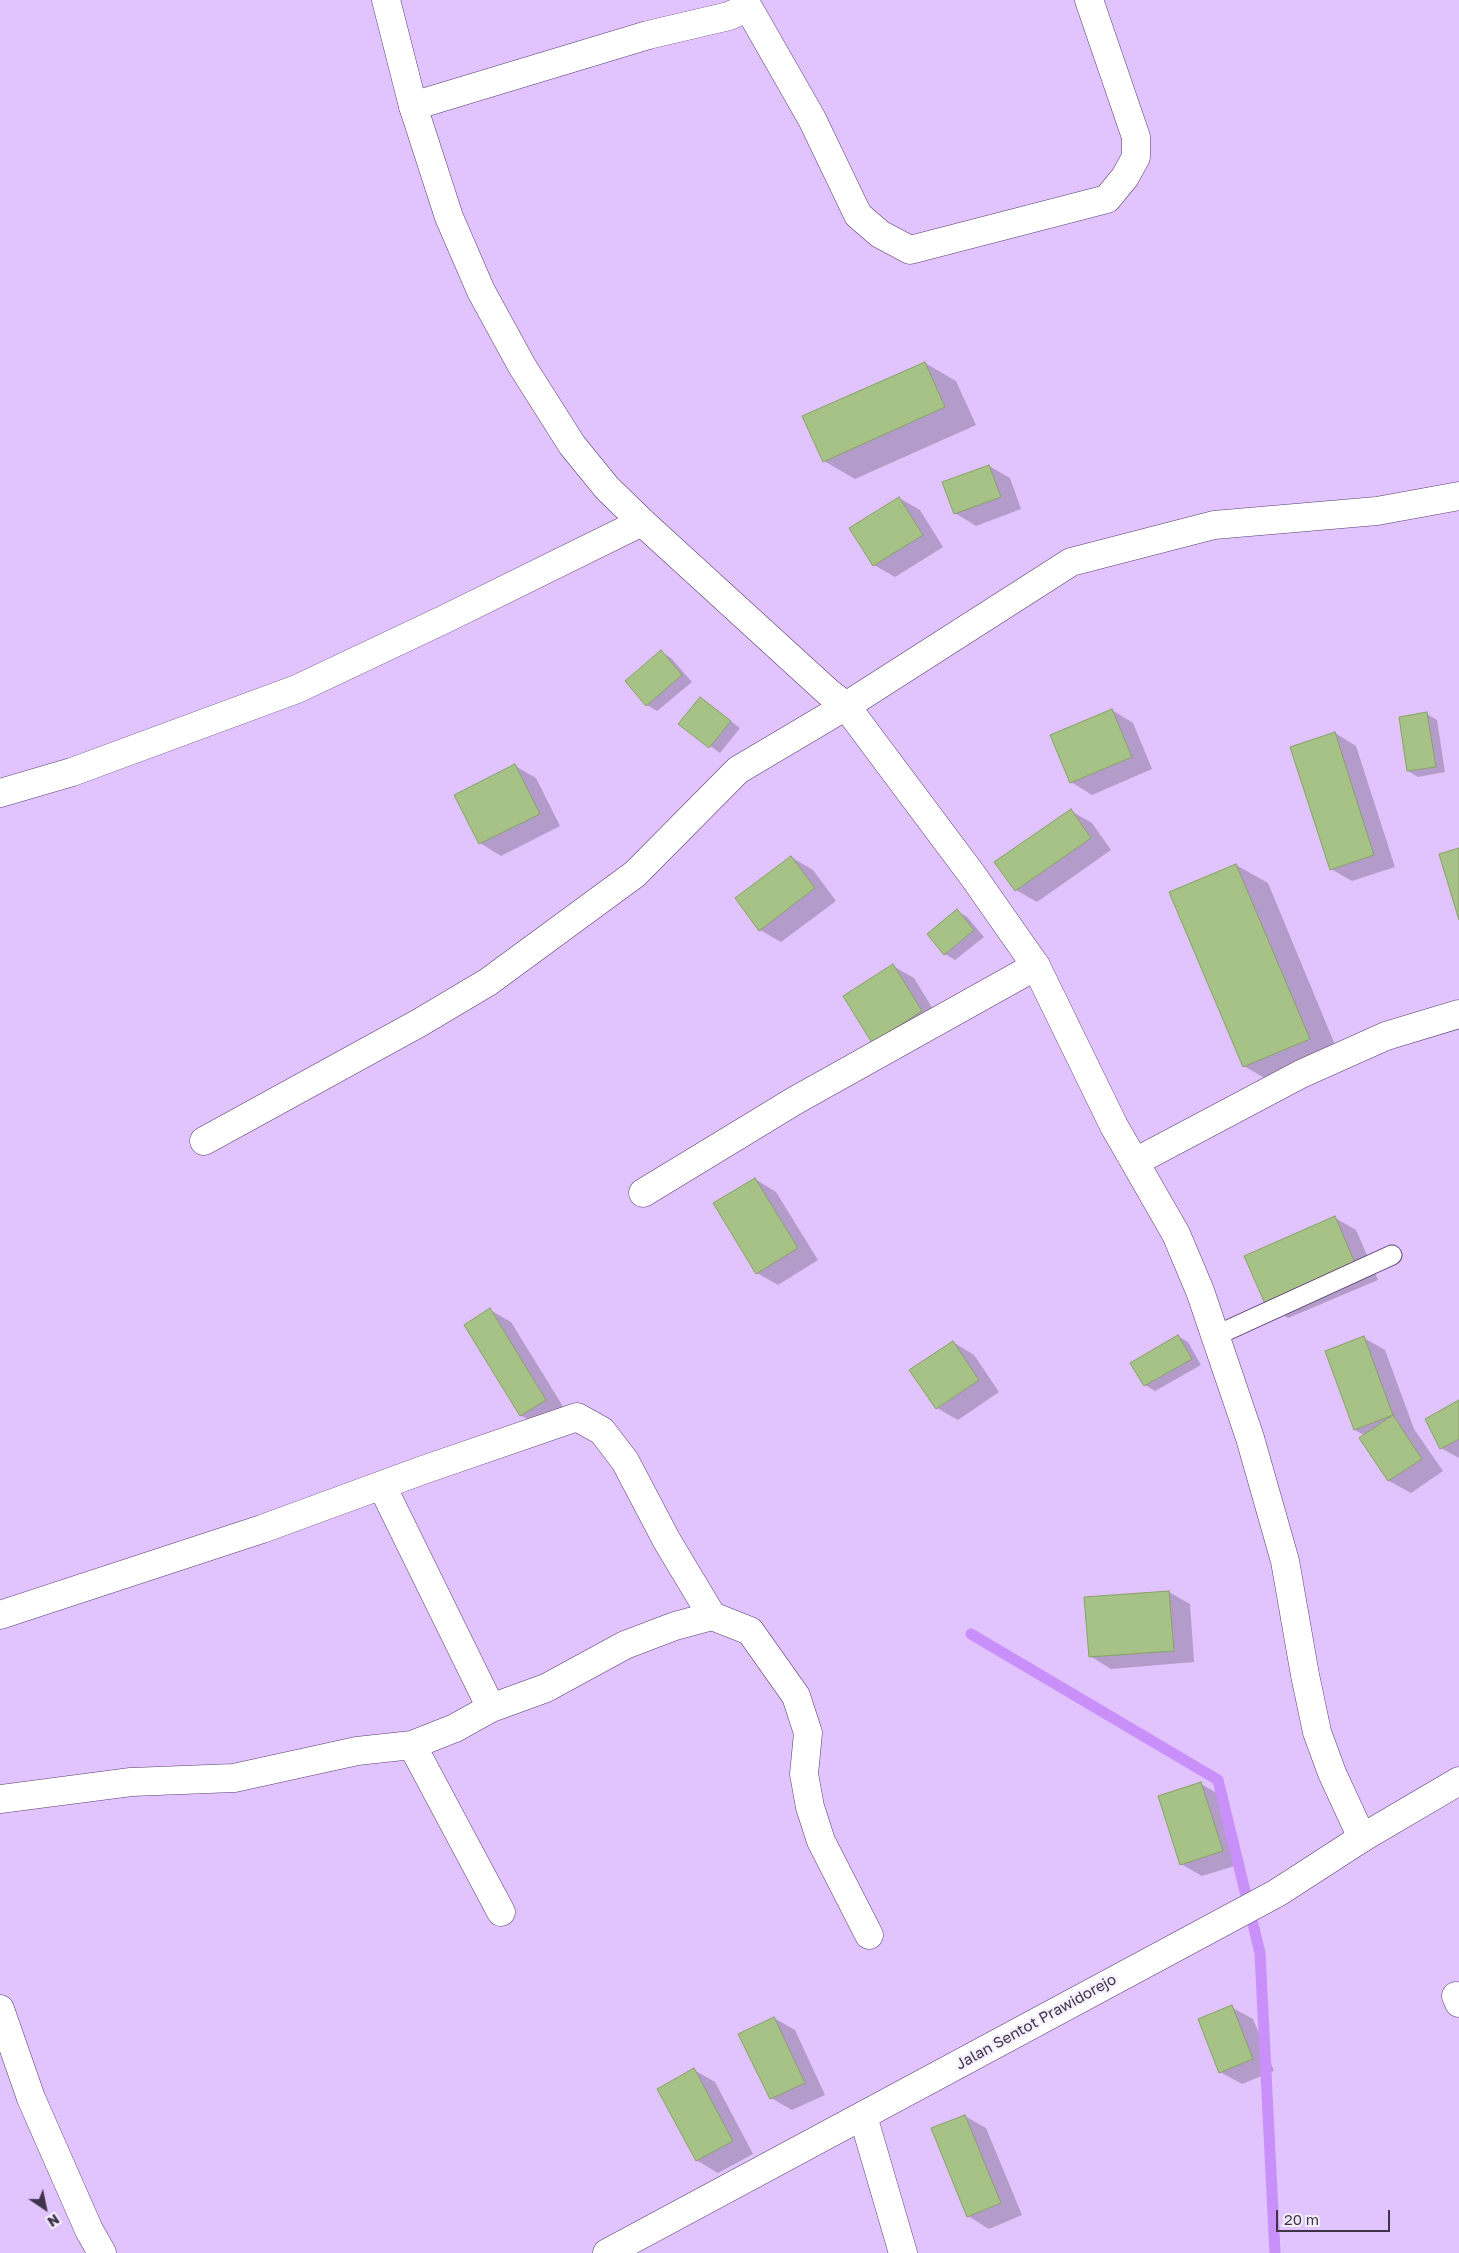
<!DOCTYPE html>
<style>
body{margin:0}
#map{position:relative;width:1459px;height:2253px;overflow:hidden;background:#e1c3fd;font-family:"Golos Text",sans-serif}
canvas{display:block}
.north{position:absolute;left:20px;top:2183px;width:50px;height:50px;-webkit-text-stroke:4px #f5effb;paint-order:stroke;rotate:146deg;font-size:14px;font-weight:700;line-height:20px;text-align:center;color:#3f334a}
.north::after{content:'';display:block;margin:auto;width:18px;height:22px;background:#3f334a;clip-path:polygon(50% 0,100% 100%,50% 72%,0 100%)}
.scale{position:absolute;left:1276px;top:2210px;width:114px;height:22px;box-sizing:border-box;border:2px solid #3f334a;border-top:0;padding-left:6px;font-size:15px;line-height:18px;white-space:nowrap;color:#3f334a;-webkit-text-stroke:4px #f5effb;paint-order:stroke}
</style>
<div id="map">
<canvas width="1459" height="2253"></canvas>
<div class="north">N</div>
<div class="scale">20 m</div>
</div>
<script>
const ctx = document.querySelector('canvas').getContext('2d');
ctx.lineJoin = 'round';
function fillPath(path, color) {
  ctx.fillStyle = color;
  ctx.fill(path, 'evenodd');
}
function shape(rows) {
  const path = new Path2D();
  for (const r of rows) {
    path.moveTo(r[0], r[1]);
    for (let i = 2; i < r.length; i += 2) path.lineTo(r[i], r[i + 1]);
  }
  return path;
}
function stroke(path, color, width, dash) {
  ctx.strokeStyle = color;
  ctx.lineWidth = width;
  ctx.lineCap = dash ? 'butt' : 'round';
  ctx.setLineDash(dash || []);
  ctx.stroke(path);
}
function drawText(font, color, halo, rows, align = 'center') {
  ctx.font = font + ' "Golos Text",sans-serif';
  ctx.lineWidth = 4.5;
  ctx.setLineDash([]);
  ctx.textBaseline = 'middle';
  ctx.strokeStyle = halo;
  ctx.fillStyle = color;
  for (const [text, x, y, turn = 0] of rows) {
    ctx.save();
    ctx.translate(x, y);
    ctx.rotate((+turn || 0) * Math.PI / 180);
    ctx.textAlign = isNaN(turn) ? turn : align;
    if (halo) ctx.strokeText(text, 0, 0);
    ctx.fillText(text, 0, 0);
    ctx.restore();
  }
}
fillPath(shape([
 [925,363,956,381,976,425,855,479,824,461],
 [989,466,1010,478,1021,509,976,526,955,513],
 [899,498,920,510,943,547,895,577,874,565,851,529],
 [661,652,671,658,692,682,657,711,647,705],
 [701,699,740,728,720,753,680,724],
 [1112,710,1133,723,1152,769,1092,795,1071,782],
 [1427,714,1437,720,1445,772,1418,777,1408,771],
 [1335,733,1356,746,1395,867,1352,881,1331,869],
 [515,766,536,778,560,826,501,856,480,843],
 [1071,811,1092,823,1111,850,1037,902,1016,890],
 [791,857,813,870,836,901,781,942,760,930],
 [1236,865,1268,883,1340,1057,1275,1084,1244,1066],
 [957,911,967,917,984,937,955,960,945,954,929,934],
 [893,966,914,978,942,1024,873,1042],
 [755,1179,776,1192,818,1260,778,1285,757,1273],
 [1335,1218,1356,1230,1378,1280,1288,1318,1267,1305],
 [490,1310,511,1322,567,1413,542,1427,520,1415],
 [1178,1336,1188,1342,1201,1365,1155,1391,1145,1385],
 [1364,1338,1385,1350,1414,1429,1443,1471,1411,1493,1389,1481,1361,1439,1365,1436,1355,1430],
 [953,1342,974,1355,999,1392,958,1420,937,1408],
 [1459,1402,1459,1458,1441,1448],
 [1169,1592,1190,1604,1194,1662,1111,1669,1090,1656],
 [1201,1784,1222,1796,1244,1863,1202,1876,1181,1864],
 [1231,2007,1253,2019,1274,2071,1242,2084,1220,2072],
 [774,2018,795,2030,825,2095,792,2110,771,2098],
 [694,2070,715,2082,753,2154,718,2173,696,2160],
 [965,2116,986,2128,1022,2215,989,2229,968,2216]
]), '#0003');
stroke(shape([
 [971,1634,1218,1780,1260,1953,1275,2253]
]), '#c990f9', 11);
const building = shape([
 [925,362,945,407,823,462,802,416,925,362],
 [989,465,1001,497,954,514,942,482,989,465],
 [899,497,923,535,873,566,849,528,899,497],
 [661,650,682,675,646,706,625,681,661,650],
 [700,697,731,721,709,748,678,724,700,697],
 [1112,709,1132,757,1070,783,1050,735,1112,709],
 [1427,712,1436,767,1407,771,1399,717,1427,712],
 [1335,732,1374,855,1330,870,1290,747,1335,732],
 [515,764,540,814,479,844,454,795,515,764],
 [1071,809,1091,838,1015,891,994,862,1071,809],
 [1459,848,1459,920,1439,854,1459,848],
 [791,856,815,888,759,931,735,898,791,856],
 [1236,864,1310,1039,1243,1067,1169,892,1236,864],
 [957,909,974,930,944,955,927,934,957,909],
 [893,964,922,1011,872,1043,843,996,893,964],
 [755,1178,798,1248,756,1274,713,1203,755,1178],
 [1335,1216,1357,1268,1266,1306,1244,1256,1335,1216],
 [490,1308,546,1400,520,1416,464,1325,490,1308],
 [1178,1335,1192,1359,1144,1386,1130,1363,1178,1335],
 [1364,1336,1393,1415,1354,1430,1325,1351,1364,1336],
 [953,1341,979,1380,936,1409,909,1370,953,1341],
 [1459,1400,1459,1439,1440,1449,1425,1419,1459,1400],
 [1393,1415,1422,1459,1388,1481,1359,1438,1393,1415],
 [1169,1591,1174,1651,1089,1657,1084,1597,1169,1591],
 [1201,1782,1223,1851,1180,1865,1158,1796,1201,1782],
 [1232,2005,1253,2059,1219,2073,1198,2019,1232,2005],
 [774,2017,805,2083,770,2099,738,2034,774,2017],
 [694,2068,733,2141,696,2161,657,2089,694,2068],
 [965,2115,1001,2203,967,2217,931,2128,965,2115]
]);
fillPath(building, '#a7c286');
stroke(building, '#87a167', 1);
const service = shape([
 [1215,1336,1392,1255]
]);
const minor = shape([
 [413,106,648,35,729,16,748,7,812,119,858,215,880,234,910,250,1107,199,1125,177,1136,157,1136,137,1089,0],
 [0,793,72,772,297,689,445,619,642,522],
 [204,1141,419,1023,488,982,635,874,738,770,846,706,1071,562,1214,525,1377,511,1459,496],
 [1135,1162,1301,1074,1386,1036,1459,1014],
 [643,1193,796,1100,1036,966],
 [382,1486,491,1708],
 [0,1615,262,1529,423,1470,577,1417,602,1431,625,1461,667,1541,712,1616],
 [412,1745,501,1912],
 [0,1799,131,1782,234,1778,357,1751,412,1745,455,1728,491,1708,546,1688,625,1645,675,1626,712,1616,750,1631,796,1696,808,1733,804,1774,810,1807,821,1841,869,1935],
 [1456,1996,1459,2003],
 [0,2009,31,2098,89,2230,102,2253],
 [863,2116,903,2253]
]);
const tertiary = shape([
 [386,0,413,106,449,217,481,291,522,366,572,445,607,488,642,522,828,692,846,706,973,876,1036,966,1114,1126,1176,1234,1200,1291,1250,1438,1285,1561,1305,1675,1317,1732,1332,1773,1362,1838]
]);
const secondary = shape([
 [607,2253,1277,1893,1362,1838,1459,1781]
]);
stroke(service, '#583d6f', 21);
stroke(minor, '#583d6f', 29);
stroke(tertiary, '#583d6f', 29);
stroke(secondary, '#583d6f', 29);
stroke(service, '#fff', 19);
stroke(minor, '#fff', 28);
stroke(tertiary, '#fff', 28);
stroke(secondary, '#fff', 28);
drawText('15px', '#3f334a', '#f5effb', [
 ["Jalan Sentot Prawidorejo",1036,2022,-29]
]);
</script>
